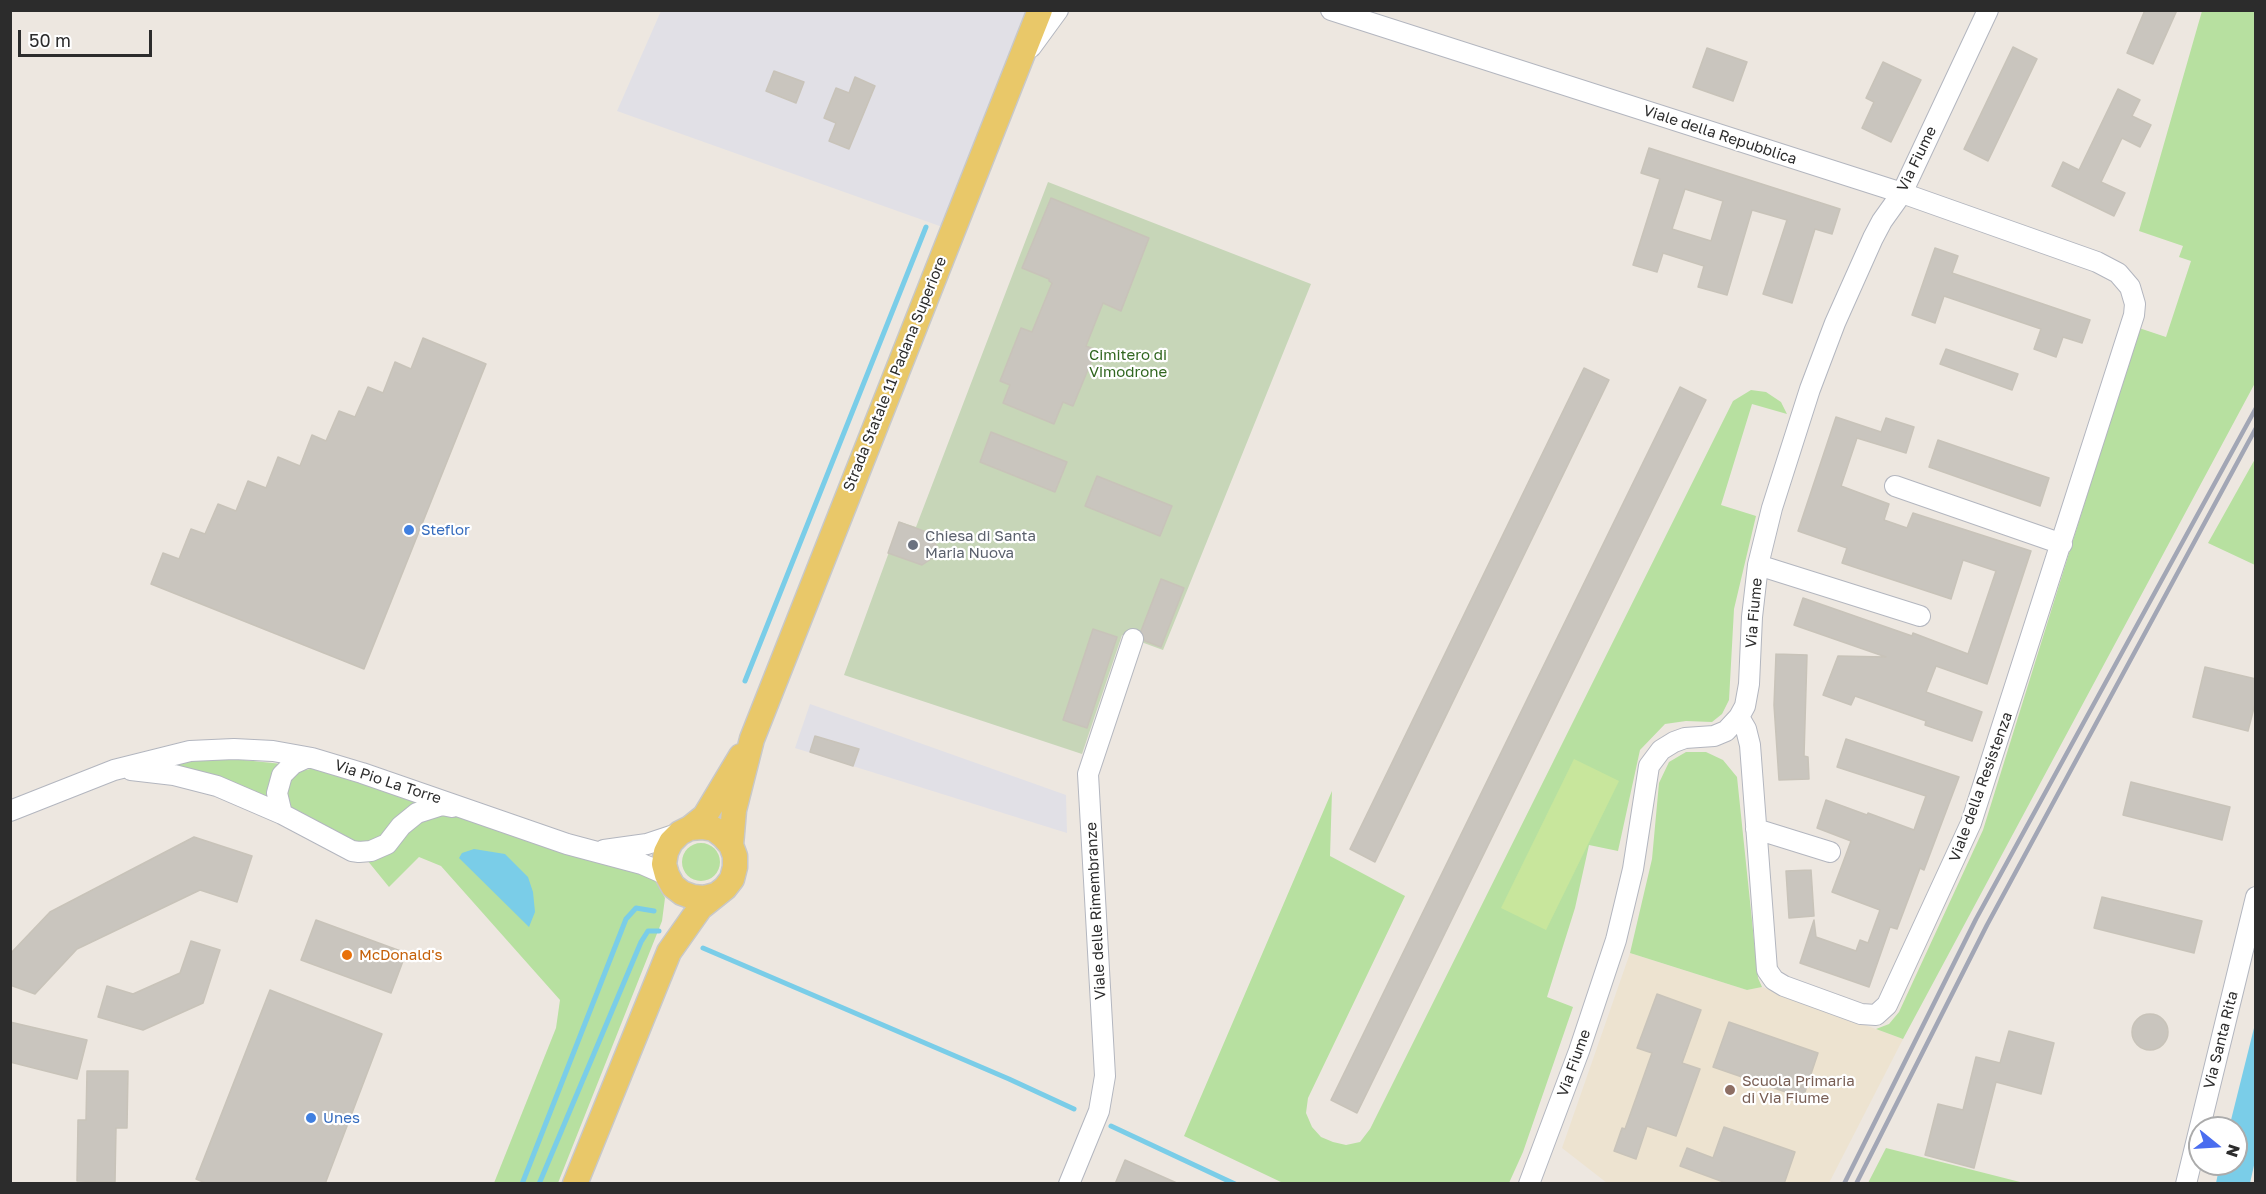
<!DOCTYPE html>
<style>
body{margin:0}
#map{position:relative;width:2266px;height:1194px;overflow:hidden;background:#ede7e0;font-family:"Golos Text",sans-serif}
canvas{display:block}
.frame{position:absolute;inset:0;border:12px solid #2c2c2c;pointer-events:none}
.north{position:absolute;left:2188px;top:1116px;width:60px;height:60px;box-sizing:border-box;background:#fff;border:2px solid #ababab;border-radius:50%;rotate:108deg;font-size:16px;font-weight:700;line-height:24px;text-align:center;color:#2c2c2c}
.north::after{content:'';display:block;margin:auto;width:21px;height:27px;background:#4a6def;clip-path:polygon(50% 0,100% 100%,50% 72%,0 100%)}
.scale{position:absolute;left:18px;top:30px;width:134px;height:27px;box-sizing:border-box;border:3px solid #2c2c2c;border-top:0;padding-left:8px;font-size:18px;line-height:21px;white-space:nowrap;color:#2c2c2c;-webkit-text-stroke:4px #fff;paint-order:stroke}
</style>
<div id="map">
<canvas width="2266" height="1194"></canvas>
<div class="frame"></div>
<div class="north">N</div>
<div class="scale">50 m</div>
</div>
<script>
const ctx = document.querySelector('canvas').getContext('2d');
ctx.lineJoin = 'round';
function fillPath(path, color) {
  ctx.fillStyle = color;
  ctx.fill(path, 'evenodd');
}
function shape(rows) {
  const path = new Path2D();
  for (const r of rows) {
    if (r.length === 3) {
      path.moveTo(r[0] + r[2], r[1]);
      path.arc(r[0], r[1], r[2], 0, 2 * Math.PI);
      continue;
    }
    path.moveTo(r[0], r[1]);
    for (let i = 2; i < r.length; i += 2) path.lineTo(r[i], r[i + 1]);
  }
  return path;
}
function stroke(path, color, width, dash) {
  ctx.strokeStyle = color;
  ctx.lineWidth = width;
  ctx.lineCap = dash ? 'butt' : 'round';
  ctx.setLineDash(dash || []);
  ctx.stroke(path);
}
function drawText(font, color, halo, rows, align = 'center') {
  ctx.font = font + ' "Golos Text",sans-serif';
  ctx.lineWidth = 4.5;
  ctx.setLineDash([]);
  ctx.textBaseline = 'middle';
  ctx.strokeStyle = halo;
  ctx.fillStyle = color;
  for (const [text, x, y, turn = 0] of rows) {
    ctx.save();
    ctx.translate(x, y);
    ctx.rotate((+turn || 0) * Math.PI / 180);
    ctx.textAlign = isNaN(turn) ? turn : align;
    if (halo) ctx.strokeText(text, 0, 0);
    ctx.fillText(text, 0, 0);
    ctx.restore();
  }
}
fillPath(shape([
 [661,11,1034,11,948,229,617,111],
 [810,704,1066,795,1067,833,795,748]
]), '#e1e0e6');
fillPath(shape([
 [1630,953,1747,990,1762,987,1903,1039,1829,1183,1607,1183,1562,1148]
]), '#ede3d0');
fillPath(shape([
 [2202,11,2255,11,2255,383,1903,1039,1876,1029,1889,1024,1899,1012,1983,830,2139,328,2166,337,2191,261,2179,257,2183,246,2139,231],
 [1751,390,1766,392,1781,402,1787,414,1752,404,1721,505,1756,516,1734,609,1729,700,1722,714,1712,722,1686,721,1665,724,1640,750,1618,851,1589,845,1575,908,1547,997,1573,1007,1523,1152,1509,1183,1283,1183,1184,1136,1332,791,1330,856,1405,896,1308,1098,1306,1113,1312,1127,1321,1137,1333,1142,1346,1145,1360,1142,1370,1129,1733,401],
 [2255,459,2256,565,2255,565,2208,543],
 [1686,752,1706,752,1723,760,1737,777,1758,978,1762,987,1747,990,1630,953,1652,859,1659,783,1669,762],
 [205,756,282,764,271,800,179,767,176,764],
 [315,768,423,800,383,839,361,845,290,809,286,789,291,779,301,771],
 [446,811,632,868,655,880,665,898,662,921,558,1183,494,1183,556,1028,560,1000,441,866,419,857,389,887,367,860,380,858,421,819],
 [701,862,19],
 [1886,1148,2024,1183,1868,1183]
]), '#b7e0a0');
fillPath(shape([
 [1048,182,1311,284,1163,650,1122,635,1082,754,844,675,900,522,916,527]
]), '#c7d6b8');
fillPath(shape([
 [1574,759,1619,781,1546,930,1501,908]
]), '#c8e69c');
fillPath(shape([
 [474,849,505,854,528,877,533,892,535,912,529,927,459,858,462,853],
 [2255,1024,2255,1161,2250,1183,2216,1183,2220,1164,2236,1164,2236,1128,2229,1128]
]), '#7acde8');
stroke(shape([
 [745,681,926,227],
 [703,948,1009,1079,1074,1109],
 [1111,1126,1235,1184],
 [522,1184,626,919,636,908,654,911],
 [539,1184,641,942,648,931,659,931]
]), '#7acde8', 5);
const building = shape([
 [2145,10,2177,10,2153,64,2127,53,2145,10],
 [2013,47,2037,59,1988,161,1964,149,2013,47],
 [1707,48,1747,62,1733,101,1693,87,1707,48],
 [1883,62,1921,80,1891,142,1862,128,1874,102,1866,98,1883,62],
 [774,71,804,82,796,103,766,91,774,71],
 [855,77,875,86,849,149,829,141,836,123,824,118,836,88,849,93,855,77],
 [2118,89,2140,100,2132,116,2151,125,2140,147,2122,138,2101,182,2125,193,2114,216,2052,186,2063,162,2079,170,2118,89],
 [1649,148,1840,209,1832,234,1815,229,1792,303,1763,294,1787,220,1752,210,1727,295,1698,287,1704,266,1663,253,1657,272,1633,265,1660,179,1641,173,1649,148],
 [1685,189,1723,201,1711,241,1672,229,1685,189],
 [1051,198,1149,238,1121,311,1103,303,1086,346,1096,350,1073,406,1063,402,1054,424,1003,403,1010,385,1000,381,1021,328,1032,332,1052,283,1049,281,1049,279,1022,268,1051,198],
 [1935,248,1958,256,1952,273,2090,320,2082,343,2063,337,2056,357,2034,349,2041,329,1944,296,1935,323,1912,315,1935,248],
 [423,338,486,364,364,669,151,584,163,553,179,559,191,529,205,534,218,504,236,511,248,481,266,488,278,457,300,466,312,435,326,441,339,411,355,417,368,387,383,393,395,362,411,369,423,338],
 [1946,349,2018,374,2012,390,1940,364,1946,349],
 [1584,368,1609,380,1375,862,1350,849,1584,368],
 [1680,387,1706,400,1357,1113,1331,1100,1680,387],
 [1836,417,1881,432,1886,418,1914,427,1906,453,1857,438,1841,486,1889,504,1884,520,1907,528,1913,513,2031,551,1987,684,1936,666,1926,692,1982,712,1972,741,1925,725,1926,721,1855,696,1851,705,1823,695,1838,656,1886,657,1794,625,1803,598,1912,636,1913,633,1968,654,1996,571,1963,560,1951,599,1842,563,1847,548,1798,531,1836,417],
 [991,432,1067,462,1055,492,980,462,991,432],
 [1938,440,2049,478,2040,506,1929,467,1938,440],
 [1097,476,1172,506,1160,536,1085,506,1097,476],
 [899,522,932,534,937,548,934,557,922,565,888,553,899,522],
 [1161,579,1184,588,1161,647,1145,641,1141,631,1161,579],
 [1093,629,1117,637,1087,728,1063,720,1093,629],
 [1776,654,1807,655,1804,756,1808,757,1809,779,1779,780,1774,705,1776,654],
 [2205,667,2256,679,2256,700,2248,731,2193,717,2205,667],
 [815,736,859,749,853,766,810,752,815,736],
 [1846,739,1959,777,1924,870,1920,868,1897,929,1890,927,1869,987,1800,963,1814,920,1816,937,1856,951,1860,940,1868,943,1880,910,1832,892,1851,841,1817,828,1826,800,1867,815,1868,813,1914,830,1926,796,1837,767,1846,739],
 [2131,782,2230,807,2222,840,2123,815,2131,782],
 [194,837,252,856,237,902,200,890,77,949,35,994,10,985,10,954,50,912,194,837],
 [1811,870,1814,916,1789,918,1786,871,1811,870],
 [2102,897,2202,921,2194,953,2094,928,2102,897],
 [316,920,406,953,391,993,301,960,316,920],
 [191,941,220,950,203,1003,143,1030,98,1017,107,986,133,994,180,973,191,941],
 [270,990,382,1034,325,1184,208,1184,196,1179,270,990],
 [1657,994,1701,1010,1682,1063,1700,1069,1676,1136,1647,1126,1636,1159,1614,1151,1622,1128,1625,1129,1652,1053,1637,1048,1657,994],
 [2150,1032,18],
 [10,1022,87,1040,77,1079,10,1062,10,1022],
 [1729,1022,1818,1053,1803,1098,1713,1067,1729,1022],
 [2009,1031,2054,1043,2041,1094,1996,1082,1974,1168,1925,1155,1938,1104,1963,1110,1976,1057,2000,1063,2009,1031],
 [87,1071,128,1071,127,1128,116,1128,115,1182,77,1181,78,1120,86,1120,87,1071],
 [1724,1127,1795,1152,1784,1184,1729,1184,1680,1166,1687,1148,1713,1158,1724,1127],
 [1125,1160,1179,1184,1115,1184,1125,1160]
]);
fillPath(building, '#c9c5be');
stroke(building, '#c8c3b9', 1.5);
const minor = shape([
 [1331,10,1902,193,2097,262,2118,273,2130,287,2135,304,2134,315,1971,823,1887,1005,1876,1015,1861,1014,1784,986,1774,980,1767,970,1750,745,1746,729,1739,717],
 [1031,47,1058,10],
 [1895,486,2062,544],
 [1758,565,1920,616],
 [131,770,174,775,217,786,282,814,352,851,359,852,371,851,387,844,401,826,417,813,442,805,452,807],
 [10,811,114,770,190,751,234,749,273,751,312,758,362,773,567,844,642,864,667,875],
 [282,814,277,793,282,775,293,764,306,758,311,758],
 [1756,829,1830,852],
 [604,850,647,844,680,833],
 [1069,1184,1099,1111,1105,1076,1088,774,1133,639],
 [1529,1184,1579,1051,1616,940,1633,869,1649,766,1661,750,1674,742,1685,738,1714,736,1726,731,1739,717,1745,706,1749,684,1752,617,1758,565,1772,508,1810,389,1835,323,1873,238,1882,221,1902,193,1988,10],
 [2186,1184,2256,897]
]);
const major = shape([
 [731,845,734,810,752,739,1040,10],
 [715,895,704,898,693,897,682,893,673,886,667,875,664,864,666,852,671,842,680,833,690,828,705,816,741,756],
 [575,1184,669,952,700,908,725,888,732,879,735,867,735,856,731,845,723,836,714,829,702,827,690,828]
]);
stroke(minor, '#b3b6bf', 22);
stroke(major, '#c8c8c8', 27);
stroke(minor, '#fff', 20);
stroke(major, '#e9c869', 24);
stroke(shape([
 [1844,1184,1976,919,2256,408],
 [1856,1184,1987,925,2256,428]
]), '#a2a6b5', 4.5);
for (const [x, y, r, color] of [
 [409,530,6,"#3f7fe0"],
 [913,545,6,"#6b7280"],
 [347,955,6,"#e8710a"],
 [1730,1090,6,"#8d6e63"],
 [311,1118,6,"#3f7fe0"]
]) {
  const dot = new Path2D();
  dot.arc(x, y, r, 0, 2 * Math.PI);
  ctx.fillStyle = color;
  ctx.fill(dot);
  stroke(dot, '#fff', 2);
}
drawText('15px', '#2c2c2c', '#fff', [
 ["Viale della Repubblica",1720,135,18],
 ["Via Fiume",1917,159,-64],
 ["Strada Statale 11 Padana Superiore",895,374,-68],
 ["Via Fiume",1754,613,-85],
 ["Via Pio La Torre",388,782,18],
 ["Viale della Resistenza",1981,787,-70],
 ["Viale delle Rimembranze",1096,911,-93],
 ["Via Santa Rita",2221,1040,-76],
 ["Via Fiume",1574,1063,-70]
]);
drawText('15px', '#30661f', '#fff', [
 ["Cimitero di",1128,355],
 ["Vimodrone",1128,372]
]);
drawText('15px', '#366cbe', '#fff', [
 ["Steflor",421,530],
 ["Unes",323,1118]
], 'left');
drawText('15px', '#5b616d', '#fff', [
 ["Chiesa di Santa",925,536],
 ["Maria Nuova",925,553]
], 'left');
drawText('15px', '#c56008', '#fff', [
 ["McDonald's",359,955]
], 'left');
drawText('15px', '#785e54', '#fff', [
 ["Scuola Primaria",1742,1081],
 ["di Via Fiume",1742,1098]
], 'left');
</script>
